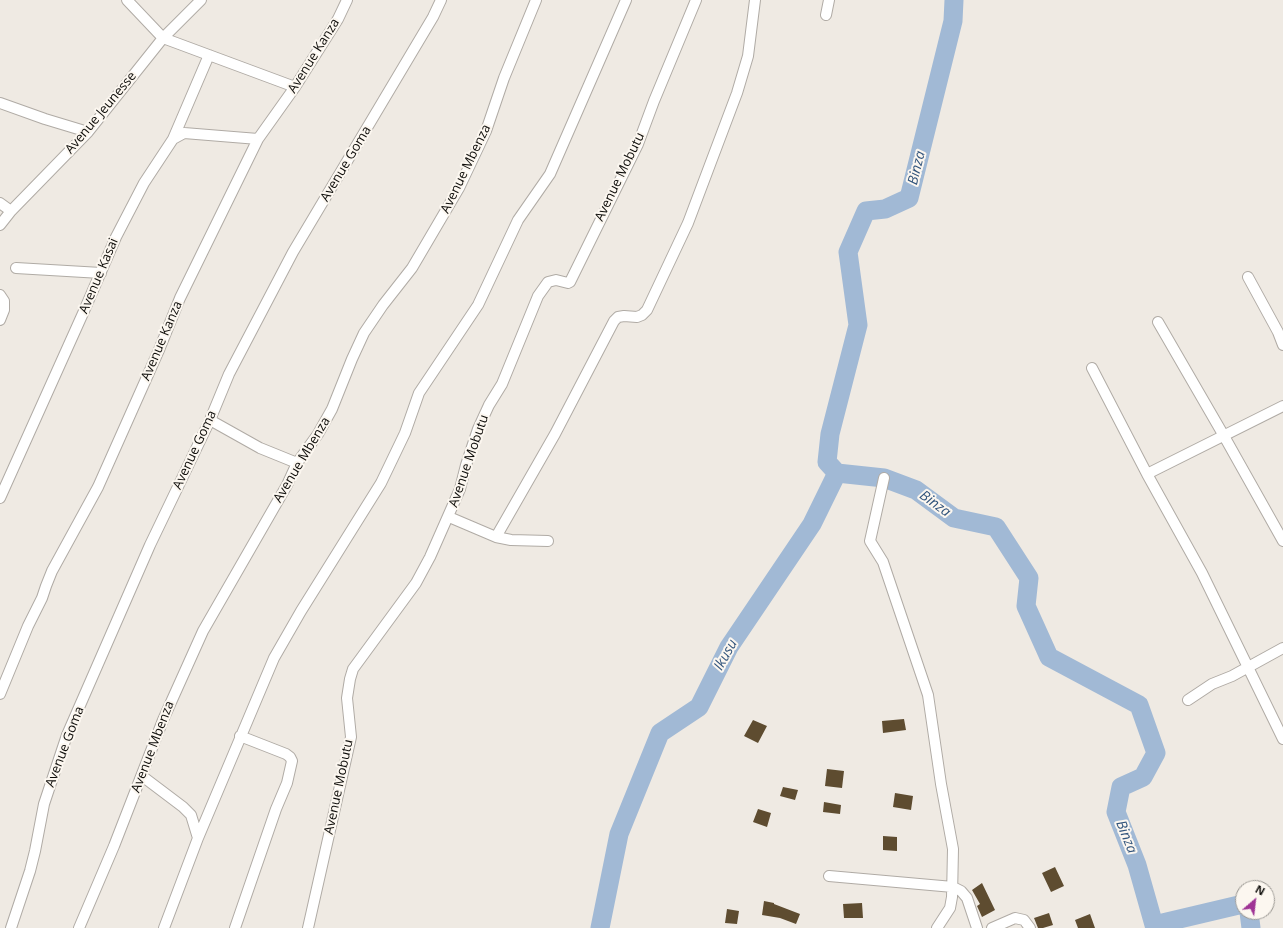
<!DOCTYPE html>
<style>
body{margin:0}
#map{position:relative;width:1283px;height:928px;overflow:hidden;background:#efeae3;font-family:"Open Sans",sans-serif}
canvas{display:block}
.north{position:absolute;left:1235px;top:880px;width:40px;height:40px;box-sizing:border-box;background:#fcf7f0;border:1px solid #9c9994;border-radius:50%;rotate:28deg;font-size:11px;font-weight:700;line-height:16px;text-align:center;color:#0d0c09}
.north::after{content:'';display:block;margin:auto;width:14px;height:18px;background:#9f3495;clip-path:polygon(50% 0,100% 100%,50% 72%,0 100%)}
</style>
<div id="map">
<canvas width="1283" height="928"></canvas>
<div class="north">N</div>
</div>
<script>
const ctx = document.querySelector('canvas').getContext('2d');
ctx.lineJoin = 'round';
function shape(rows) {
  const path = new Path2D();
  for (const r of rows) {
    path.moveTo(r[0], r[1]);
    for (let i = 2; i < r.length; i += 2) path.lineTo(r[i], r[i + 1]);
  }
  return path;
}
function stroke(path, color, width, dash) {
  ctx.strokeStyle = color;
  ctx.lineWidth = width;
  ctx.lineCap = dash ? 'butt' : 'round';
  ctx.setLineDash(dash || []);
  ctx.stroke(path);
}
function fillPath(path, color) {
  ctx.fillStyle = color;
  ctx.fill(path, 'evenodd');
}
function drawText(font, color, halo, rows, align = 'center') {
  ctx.font = font + ' "Open Sans",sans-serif';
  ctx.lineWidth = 4;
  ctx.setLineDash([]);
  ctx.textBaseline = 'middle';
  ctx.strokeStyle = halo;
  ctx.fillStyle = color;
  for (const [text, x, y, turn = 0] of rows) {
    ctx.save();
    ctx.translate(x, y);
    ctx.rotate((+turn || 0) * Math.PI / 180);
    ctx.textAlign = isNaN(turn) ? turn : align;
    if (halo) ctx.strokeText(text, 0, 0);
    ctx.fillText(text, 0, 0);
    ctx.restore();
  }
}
stroke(shape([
 [954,0,953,21,909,198,885,209,866,211,848,252,858,325,830,434,827,462,837,473,884,478,916,490,954,518,996,527,1029,578,1026,606,1049,657,1139,705,1156,753,1143,777,1121,787,1116,812,1137,865,1154,925,1243,904],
 [1249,912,1251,928],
 [600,928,619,834,660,733,699,707,729,647,812,524,837,473]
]), '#a1b9d5', 19);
fillPath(shape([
 [904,719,906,730,883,733,882,721],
 [753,720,767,726,758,743,744,736],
 [827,769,844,771,842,788,825,786],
 [783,787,798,790,795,800,780,796],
 [895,793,913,796,911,810,893,807],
 [824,802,841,805,840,814,823,812],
 [758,809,771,813,767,827,753,822],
 [883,836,897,837,897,851,883,850],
 [1055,867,1064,886,1051,892,1042,873],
 [982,883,995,910,982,917,977,906,980,904,972,890],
 [764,901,774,903,774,904,800,914,796,924,780,918,762,915],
 [862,903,863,918,844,918,843,904],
 [727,909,739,911,737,924,725,923],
 [1049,913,1053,925,1043,928,1038,928,1034,918],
 [1090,914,1095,928,1078,928,1075,920]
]), '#5e4c30');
const minor = shape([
 [127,0,163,38,295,87],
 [826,15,829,0],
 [0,103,45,119,88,132],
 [173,139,209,55],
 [0,203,11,211],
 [0,225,11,211,88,132,163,38,201,0],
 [16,268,101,273],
 [1248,277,1278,332,1283,345],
 [0,295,4,301,4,310,0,320],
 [1158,322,1224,436,1283,541],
 [1092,368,1147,474,1202,573,1283,739],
 [210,420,260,448,297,463],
 [1147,474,1283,406],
 [884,478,870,541,883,562,928,695,941,784,953,849,952,897,950,908,937,928],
 [0,498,84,311,116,237,144,183,173,139,184,133,258,139],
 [449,517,496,537,511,540,548,541],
 [496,537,555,434,614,321,618,317,624,316,637,317,642,315,647,310,688,223,737,93,748,56,755,0],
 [0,694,28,626,42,598,46,586,52,571,98,487,159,350,180,298,258,139,295,87,338,19,347,0],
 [1188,700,1212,684,1232,676,1283,648],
 [142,776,183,807,191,815,198,838],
 [829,876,953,887,961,891,967,898,977,928],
 [11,928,30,871,35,851,44,804,67,735,150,545,210,420,229,374,293,252,433,17,441,0],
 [79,928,114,846,163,720,203,631,287,485,297,463,318,434,332,409,352,359,364,333,383,305,412,268,459,188,486,131,504,78,536,0],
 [164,928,198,838,274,658,301,611,381,483,405,433,419,393,478,305,518,220,550,174,626,0],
 [235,928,276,809,287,783,292,761,290,757,286,754,240,736],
 [308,928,351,737,347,698,350,679,353,669,416,583,430,557,460,489,466,465,478,429,489,405,502,384,538,296,548,282,556,280,568,283,570,282,638,144,654,101,696,0],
 [992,928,1015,918,1024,920,1030,928]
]);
stroke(minor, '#b0aba5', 12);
stroke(minor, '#fff', 10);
drawText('13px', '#0d0c09', '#fcf7f0', [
 ["Avenue Kanza",314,56,-58],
 ["Avenue Jeunesse",101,113,-50],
 ["Avenue Goma",346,164,-59],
 ["Avenue Mbenza",466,169,-64],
 ["Avenue Mobutu",620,177,-64],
 ["Avenue Kasai",99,276,-67],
 ["Avenue Kanza",162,341,-67],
 ["Avenue Goma",195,450,-65],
 ["Avenue Mbenza",302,460,-59],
 ["Avenue Mobutu",469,461,-71],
 ["Avenue Goma",65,747,-69],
 ["Avenue Mbenza",153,747,-69],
 ["Avenue Mobutu",339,787,-78]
]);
drawText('italic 14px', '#30537b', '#fcf7f0', [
 ["Binza",917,168,-76],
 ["Binza",935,504,36],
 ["Ikusu",726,655,-61],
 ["Binza",1126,837,68]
]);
</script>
